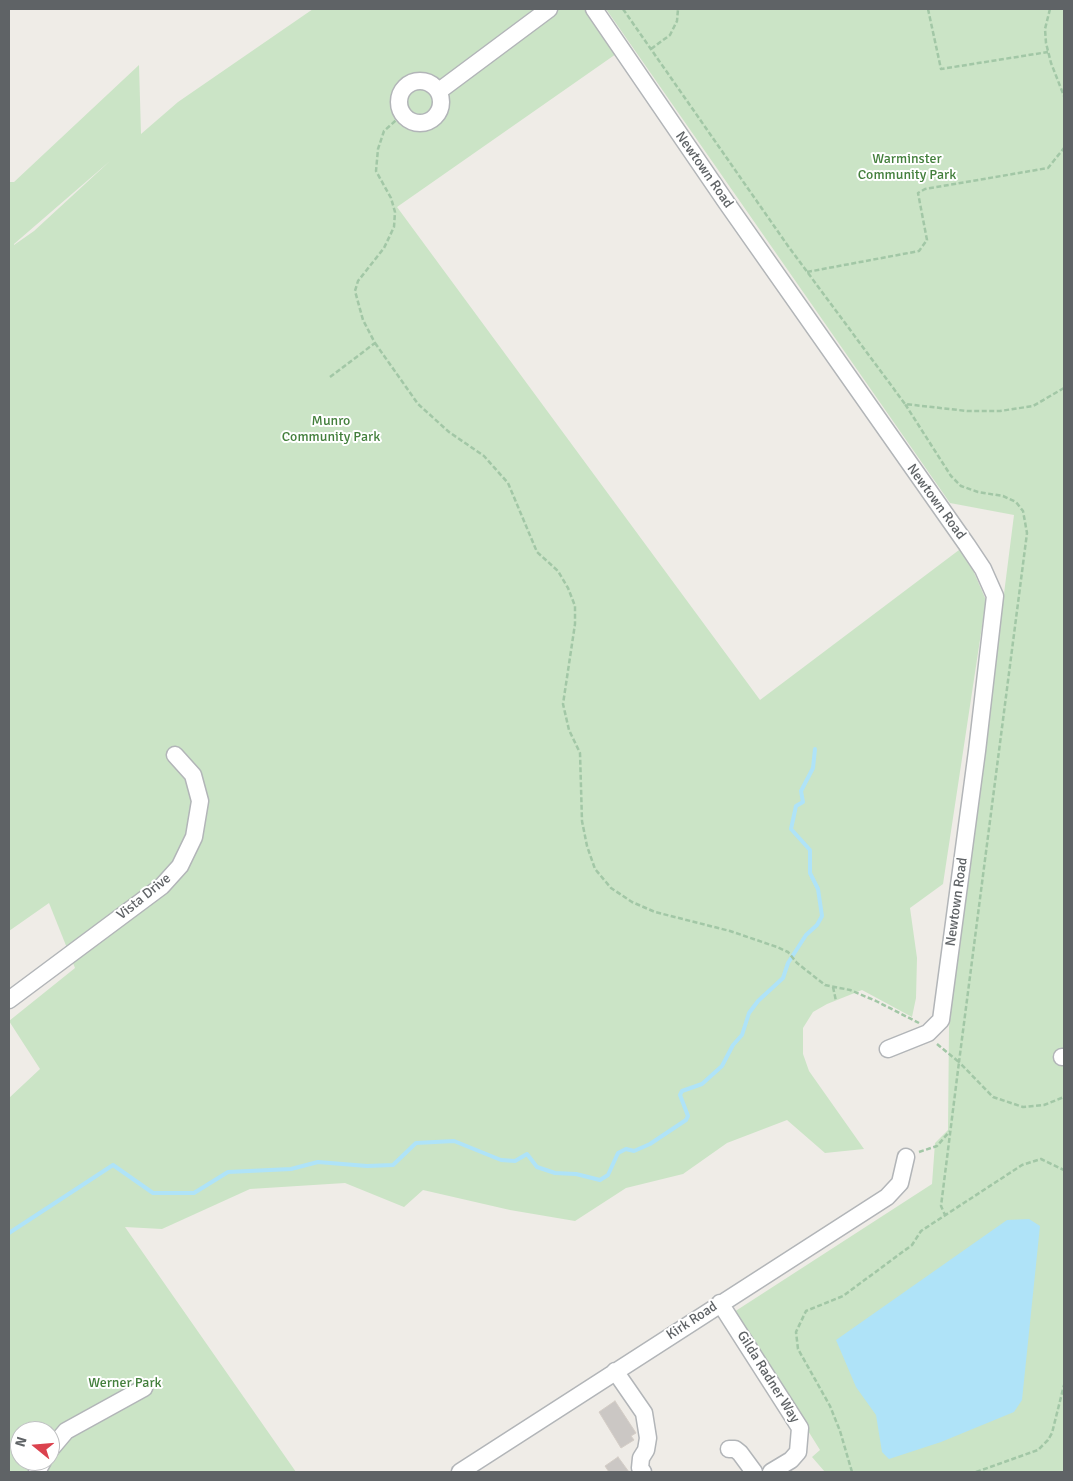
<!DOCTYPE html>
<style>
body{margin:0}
#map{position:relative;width:1073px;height:1481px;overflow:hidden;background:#efece7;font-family:Signika,sans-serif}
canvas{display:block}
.frame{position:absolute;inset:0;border:10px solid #5f6366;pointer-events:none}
.north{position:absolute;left:10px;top:1421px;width:50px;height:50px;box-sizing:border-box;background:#fff;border:1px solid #bfc1c2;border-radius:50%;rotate:287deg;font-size:14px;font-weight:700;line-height:20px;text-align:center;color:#5f6366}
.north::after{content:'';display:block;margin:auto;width:18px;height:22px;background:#db424e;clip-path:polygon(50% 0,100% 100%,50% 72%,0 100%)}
</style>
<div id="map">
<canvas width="1073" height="1481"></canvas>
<div class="frame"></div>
<div class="north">N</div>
</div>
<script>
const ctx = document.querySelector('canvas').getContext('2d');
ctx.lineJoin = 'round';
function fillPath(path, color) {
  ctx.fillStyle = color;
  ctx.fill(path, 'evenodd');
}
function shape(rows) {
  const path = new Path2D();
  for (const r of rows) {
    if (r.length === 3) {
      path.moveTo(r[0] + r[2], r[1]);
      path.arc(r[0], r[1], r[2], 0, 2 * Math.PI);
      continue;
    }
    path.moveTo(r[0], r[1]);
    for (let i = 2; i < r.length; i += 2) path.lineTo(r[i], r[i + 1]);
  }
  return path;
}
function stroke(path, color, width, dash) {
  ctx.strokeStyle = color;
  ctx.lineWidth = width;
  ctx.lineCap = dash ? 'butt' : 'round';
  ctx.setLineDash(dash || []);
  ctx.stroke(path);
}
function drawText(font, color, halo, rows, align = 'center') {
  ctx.font = font + ' Signika,sans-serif';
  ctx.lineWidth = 4;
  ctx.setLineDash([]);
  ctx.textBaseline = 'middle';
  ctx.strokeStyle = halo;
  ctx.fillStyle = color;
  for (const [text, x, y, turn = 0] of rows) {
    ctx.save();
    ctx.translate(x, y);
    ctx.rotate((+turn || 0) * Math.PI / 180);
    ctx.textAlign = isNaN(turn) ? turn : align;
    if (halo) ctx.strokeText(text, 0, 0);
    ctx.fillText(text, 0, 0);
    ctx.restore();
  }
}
fillPath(shape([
 [313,9,584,9,616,54,397,207,760,700,963,547,986,600,943,884,910,908,917,958,916,998,912,1017,862,990,827,1004,813,1012,803,1028,803,1054,809,1071,864,1149,825,1153,787,1120,727,1143,683,1174,626,1188,575,1221,510,1210,423,1190,404,1207,345,1183,250,1189,162,1229,125,1227,296,1472,9,1472,9,1098,40,1069,9,1021,75,968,49,903,9,931,9,182,14,182,139,65,141,134,178,102],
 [110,161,34,231,14,245,14,244],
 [20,1431,50,1431,50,1461,20,1461],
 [606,9,1064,9,1064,1472,825,1472,812,1457,820,1450,734,1312,932,1184,935,1143,948,1130,949,1027,1014,515,950,503]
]), '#cbe4c6');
fillPath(shape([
 [1029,1219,1040,1226,1022,1400,1014,1412,941,1442,889,1459,882,1452,876,1415,856,1387,836,1340,1007,1220]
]), '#afe3f8');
stroke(shape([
 [9,1233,113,1165,153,1193,194,1193,228,1172,291,1169,318,1162,367,1166,393,1165,416,1143,454,1141,501,1160,515,1161,527,1154,537,1167,555,1173,576,1174,600,1180,608,1175,618,1153,626,1149,634,1151,650,1144,686,1120,688,1116,680,1095,682,1091,702,1084,722,1066,733,1045,742,1035,749,1013,758,1001,783,978,788,963,806,935,817,925,822,916,818,889,810,873,810,850,791,829,796,806,803,802,801,791,813,768,815,749]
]), '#afe3f8', 4);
const building = shape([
 [615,1401,636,1433,631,1436,634,1440,621,1448,599,1412,615,1401],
 [618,1457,629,1472,609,1472,605,1466,618,1457]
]);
fillPath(building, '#cbc7c4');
stroke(building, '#d4cdc6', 1);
const minor = shape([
 [594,9,726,202,967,545,983,569,995,596,977,751,941,1020,928,1033,888,1049],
 [420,102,21],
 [439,91,549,9],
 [9,1000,162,886,180,866,194,837,200,801,193,775,175,755],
 [1062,1057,1064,1057],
 [720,1303,800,1428,798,1452,791,1460,771,1472],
 [615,1371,644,1413,648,1438,646,1450,641,1458,640,1468,643,1472],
 [729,1449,735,1449,740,1453,754,1472],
 [50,1450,66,1431,144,1388],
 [37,1472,43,1461],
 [460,1472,887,1197,900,1183,906,1157]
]);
stroke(minor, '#b2b5b8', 19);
stroke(shape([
 [623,9,788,246,905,404],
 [928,9,941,69,1048,52],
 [1050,9,1045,29,1046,43,1051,63,1064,96],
 [651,49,670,35,677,21,678,9],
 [807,272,919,251,927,240,918,193,925,189,1048,168,1064,148],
 [375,343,418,404,449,432,484,456,508,483,537,552,558,571,568,588,575,606,575,624,563,704,569,730,580,753,582,821,587,846,595,869,611,888,632,902,655,912,730,931,777,947,788,952,797,963,825,985,850,990,876,1001,919,1023],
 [330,377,375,343,363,320,355,291,358,281,384,248,394,227,395,212,391,198,376,171,378,149,384,131,403,114],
 [1064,388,1033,406,1000,411,967,411,905,404,951,476,961,486,978,492,1003,496,1016,502,1023,511,1027,533,959,1062,993,1097,1023,1107,1044,1105,1064,1097],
 [833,987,836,1001],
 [937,1044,959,1062,941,1206,945,1215],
 [919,1152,937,1146,950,1131],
 [852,1472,840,1431,830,1406,798,1349,796,1332,806,1311,843,1296,912,1245,921,1231,1022,1165,1041,1159,1064,1170],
 [976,1472,1038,1450,1048,1440,1052,1433,1064,1385]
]), '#a2c7a6', 2.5, [5, 2.5]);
stroke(minor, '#fff', 16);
drawText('14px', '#437f3c', '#fff', [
 ["Warminster",907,159],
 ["Community Park",907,175],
 ["Munro",331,421],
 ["Community Park",331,437],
 ["Werner Park",125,1383]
]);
drawText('14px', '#5f6366', '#fff', [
 ["Newtown Road",704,170,55],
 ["Newtown Road",936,502,54],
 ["Vista Drive",144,897,-39],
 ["Newtown Road",957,902,-82],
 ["Kirk Road",692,1321,-33],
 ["Gilda Radner Way",768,1377,58]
]);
</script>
